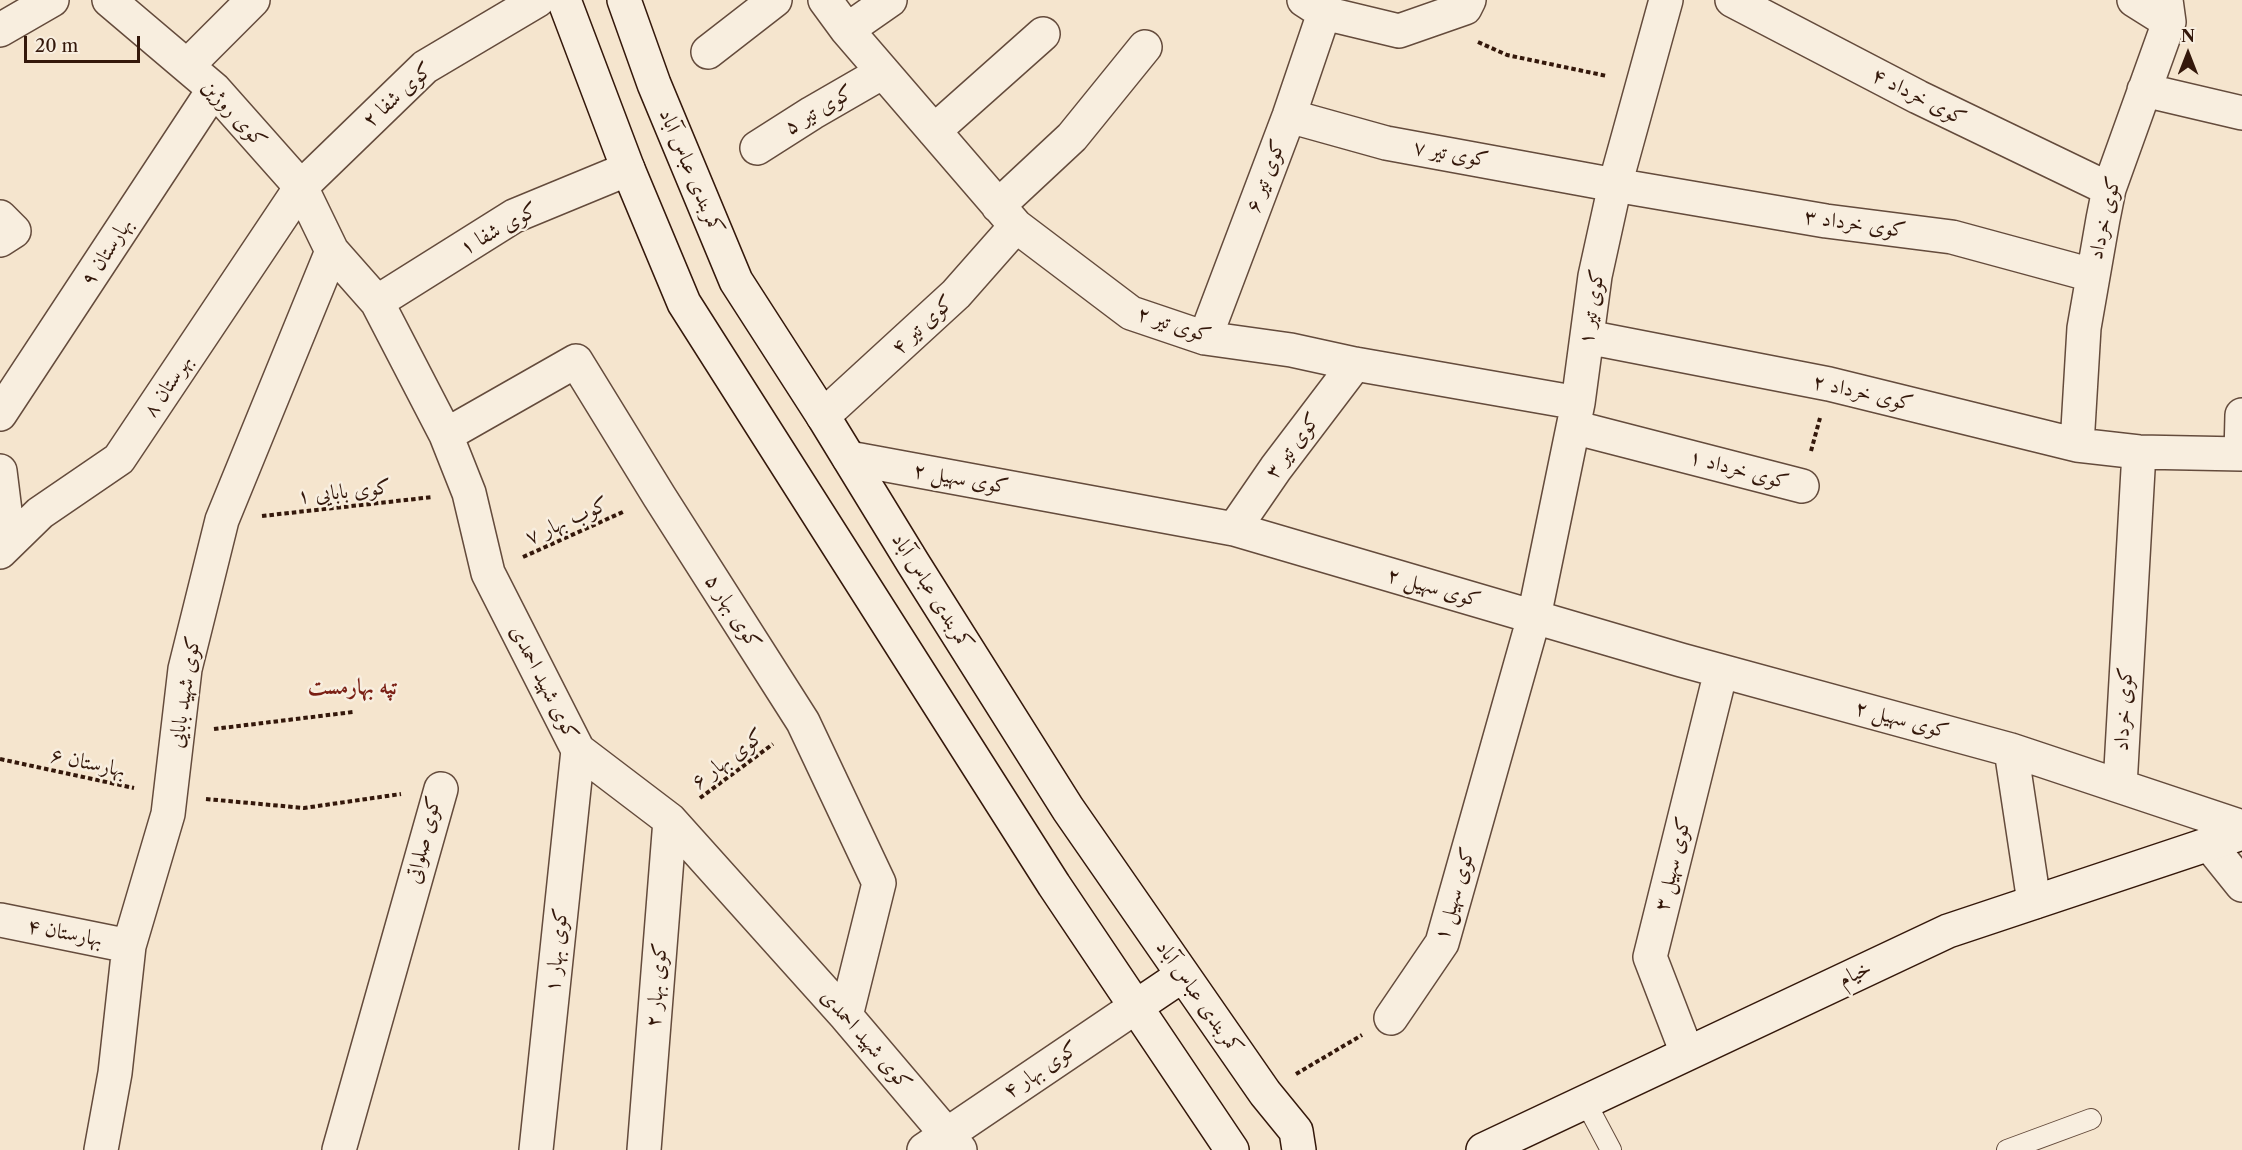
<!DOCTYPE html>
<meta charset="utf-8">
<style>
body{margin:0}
#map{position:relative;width:2242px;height:1150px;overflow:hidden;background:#f5e5ce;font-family:"Libre Caslon Text",serif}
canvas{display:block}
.north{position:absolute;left:2158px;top:24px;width:60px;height:60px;-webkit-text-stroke:4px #f8eedf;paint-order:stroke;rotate:0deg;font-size:16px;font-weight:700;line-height:24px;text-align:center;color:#34180b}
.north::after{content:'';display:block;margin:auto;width:21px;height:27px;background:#34180b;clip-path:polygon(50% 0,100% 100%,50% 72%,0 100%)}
.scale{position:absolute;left:24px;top:36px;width:116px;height:27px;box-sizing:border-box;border:3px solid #34180b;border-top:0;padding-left:8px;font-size:18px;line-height:21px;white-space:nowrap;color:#34180b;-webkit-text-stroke:4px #f8eedf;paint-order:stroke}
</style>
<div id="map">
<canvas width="2242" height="1150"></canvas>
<div class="north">N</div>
<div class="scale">20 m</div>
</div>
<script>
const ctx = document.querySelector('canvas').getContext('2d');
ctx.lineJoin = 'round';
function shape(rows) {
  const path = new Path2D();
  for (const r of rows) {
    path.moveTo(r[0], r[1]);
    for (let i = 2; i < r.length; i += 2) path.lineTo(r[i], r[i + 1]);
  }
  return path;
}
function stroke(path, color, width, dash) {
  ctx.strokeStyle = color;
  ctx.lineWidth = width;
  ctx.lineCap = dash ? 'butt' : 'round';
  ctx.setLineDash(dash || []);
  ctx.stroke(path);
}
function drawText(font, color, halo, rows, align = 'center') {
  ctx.font = font + ' "Libre Caslon Text",Amiri,serif';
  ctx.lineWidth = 5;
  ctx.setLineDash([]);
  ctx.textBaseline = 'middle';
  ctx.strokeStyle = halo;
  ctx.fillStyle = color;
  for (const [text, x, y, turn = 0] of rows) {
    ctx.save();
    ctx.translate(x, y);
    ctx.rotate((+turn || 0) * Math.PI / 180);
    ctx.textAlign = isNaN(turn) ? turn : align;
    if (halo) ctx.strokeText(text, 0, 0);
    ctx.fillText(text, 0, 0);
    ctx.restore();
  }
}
const lane = shape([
 [1585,1101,1611,1150],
 [2007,1150,2091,1119]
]);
const street = shape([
 [109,0,214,89,301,187,332,251,377,302,446,435,469,493,488,573,578,750,670,820,846,1016,960,1150],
 [825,0,847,30,1016,226,1131,313,1205,338,1291,350,1355,364,1578,403],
 [1304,0,1324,13,1399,31,1465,8,1469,0],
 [1732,0,1918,97,2109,189],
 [2134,0,2169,22],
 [0,30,52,0],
 [847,30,890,0],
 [708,52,775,0],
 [187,66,253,0],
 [2144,90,2242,113],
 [1289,116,1386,143,1615,185,1826,221,1952,237,2092,275],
 [934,131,1043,34],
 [757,148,812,113,883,72],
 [998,206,1072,137,1145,47],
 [0,217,14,231,0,240],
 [377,302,514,216,628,169],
 [1587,337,1829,384,2077,445,2139,452,2242,454],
 [1205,338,1289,116,1324,13],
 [0,414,214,89],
 [823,416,956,294,1016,226],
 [1573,427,1802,486],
 [446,435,576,361,659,496,803,722,879,883,846,1016],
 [2077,445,2084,328,2103,219,2109,189,2169,22,2166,0],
 [2241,454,2242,415],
 [849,458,1234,529,1681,660,2011,750,2242,827],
 [0,471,9,543],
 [1234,529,1276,468,1355,364],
 [0,552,40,513,119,459,301,187,425,67,538,0],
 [2011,750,2034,902],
 [2120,786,2139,452],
 [2209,844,2242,885],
 [0,920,129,946],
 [1391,1018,1442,943,1534,617,1578,403,1595,276,1615,185,1666,0],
 [1687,1053,1650,957,1721,671],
 [101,1150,115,1073,129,946,168,814,185,669,222,520,332,251],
 [339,1150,441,789],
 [536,1150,578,750],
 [644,1150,670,820],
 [924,1150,1134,1008]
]);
const secondary = shape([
 [564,0,628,169,684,303,1054,885,1232,1150],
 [624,0,654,84,736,281,823,416,913,563,1068,809,1265,1093,1296,1131,1299,1150],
 [1134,1008,1183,975],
 [1483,1150,1948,931,2242,833]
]);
stroke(lane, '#644b3c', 22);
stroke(street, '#644b3c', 36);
stroke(secondary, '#34180b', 36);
stroke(shape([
 [1478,42,1507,55,1607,76],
 [1811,451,1820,418],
 [262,516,433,497],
 [523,557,625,511],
 [214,729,353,712],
 [0,759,134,788],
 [700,798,773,744],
 [206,799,304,808,401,794],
 [1296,1074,1362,1035]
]), '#34180b', 4, [4.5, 3]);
stroke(lane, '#f8eedf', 20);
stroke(street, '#f8eedf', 33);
stroke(secondary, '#f8eedf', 33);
drawText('21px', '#34180b', '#f8eedf', [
 ["کوی شفا ۲",398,95,-42],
 ["کوی خرداد ۴",1919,97,27],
 ["کوی تیر ۵",819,110,-31],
 ["کوی روژین",234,114,47],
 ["کوی تیر ۷",1451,154,10],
 ["کمربندی عباس آباد",691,172,67],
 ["کوی تیر ۶",1266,176,-69],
 ["کوی خرداد",2105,218,-77],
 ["کوی خرداد ۳",1855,224,8],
 ["کوی شفا ۱",499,229,-29],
 ["بهارستان ۹",107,252,-57],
 ["کوی تیر ۱",1592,307,-81],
 ["کوی تیر ۴",923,325,-43],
 ["کوی تیر ۲",1174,325,18],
 ["بهرستان ۸",168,386,-56],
 ["کوی خرداد ۲",1863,393,13],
 ["کوی تیر ۳",1293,446,-53],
 ["کوی خرداد ۱",1739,470,15],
 ["کوی سهیل ۲",961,479,10],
 ["کوی بابایی ۱",344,492,-6],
 ["کوب بهار ۷",567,521,-24],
 ["کوی سهیل ۲",1434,588,16],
 ["کمربندی عباس آباد",932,592,58],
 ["کوی بهار ۵",733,612,57],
 ["کوی شهید احمدی",544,683,63],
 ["کوی شهید بابایی",185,692,-81],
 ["کوی خرداد",2124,709,-87],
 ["کوی سهیل ۲",1902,720,15],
 ["کوی بهار ۶",728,759,-37],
 ["بهارستان ۶",88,763,12],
 ["کوی صلواتی",424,840,-76],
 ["کوی سهیل ۳",1673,864,-76],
 ["کوی سهیل ۱",1455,894,-73],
 ["بهارستان ۴",65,933,11],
 ["کوی بهار ۱",557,950,-84],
 ["خیام",1855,974,-25],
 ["کوی بهار ۲",657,985,-85],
 ["کمربندی عباس آباد",1199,998,55],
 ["کوی شهید احمدی",866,1040,49],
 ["کوی بهار ۴",1041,1070,-34]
]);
drawText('bold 22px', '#7a1f14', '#f8eedf', [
 ["تپه بهارمست",353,688]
]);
</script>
